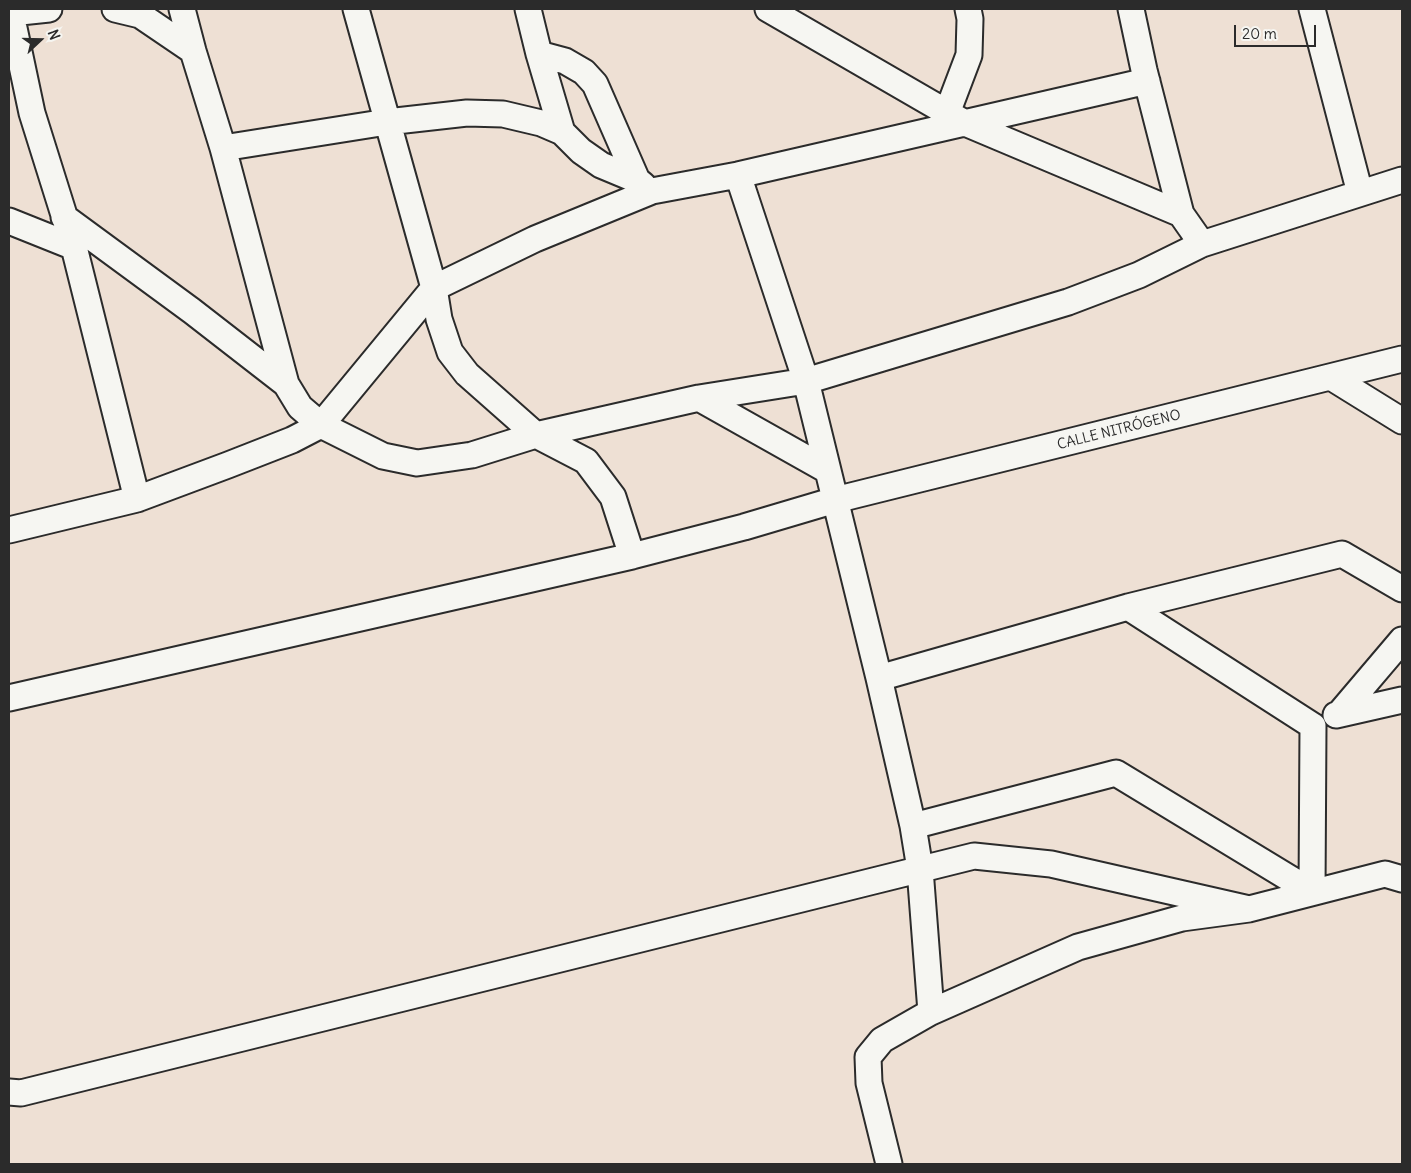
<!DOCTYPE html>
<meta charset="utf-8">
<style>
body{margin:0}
#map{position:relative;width:1411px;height:1173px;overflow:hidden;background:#eee0d4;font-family:Delius,sans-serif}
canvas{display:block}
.frame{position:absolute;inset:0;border:10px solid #2b2b2b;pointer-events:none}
.north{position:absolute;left:15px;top:15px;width:50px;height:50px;-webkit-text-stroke:4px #f6f6f2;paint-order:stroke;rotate:69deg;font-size:14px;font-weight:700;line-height:20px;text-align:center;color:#2b2b2b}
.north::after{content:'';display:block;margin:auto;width:18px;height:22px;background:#2b2b2b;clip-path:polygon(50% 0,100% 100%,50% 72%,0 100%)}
.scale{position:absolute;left:1234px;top:25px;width:82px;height:22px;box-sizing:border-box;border:2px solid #2b2b2b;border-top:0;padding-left:6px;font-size:15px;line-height:18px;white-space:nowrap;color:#2b2b2b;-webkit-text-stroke:4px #f6f6f2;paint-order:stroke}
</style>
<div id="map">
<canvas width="1411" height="1173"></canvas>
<div class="frame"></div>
<div class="north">N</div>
<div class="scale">20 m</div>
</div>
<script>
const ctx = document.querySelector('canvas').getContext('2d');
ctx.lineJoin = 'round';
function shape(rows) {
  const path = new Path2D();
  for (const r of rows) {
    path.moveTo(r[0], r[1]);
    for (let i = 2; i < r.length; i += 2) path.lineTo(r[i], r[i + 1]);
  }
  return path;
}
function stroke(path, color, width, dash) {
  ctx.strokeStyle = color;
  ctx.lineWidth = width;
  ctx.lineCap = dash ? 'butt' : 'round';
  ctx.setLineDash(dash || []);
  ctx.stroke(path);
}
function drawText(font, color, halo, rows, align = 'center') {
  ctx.font = font + ' Delius,sans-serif';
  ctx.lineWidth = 5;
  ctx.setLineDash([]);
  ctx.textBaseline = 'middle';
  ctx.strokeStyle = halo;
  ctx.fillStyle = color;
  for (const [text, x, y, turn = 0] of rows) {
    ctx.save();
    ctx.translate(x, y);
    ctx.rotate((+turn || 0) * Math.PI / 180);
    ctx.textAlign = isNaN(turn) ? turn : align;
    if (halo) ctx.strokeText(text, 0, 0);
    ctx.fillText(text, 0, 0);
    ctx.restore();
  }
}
const minor = shape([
 [10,9,32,113,74,247,137,499],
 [115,9,140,15,193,51],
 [182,9,193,51,223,148,286,384,300,407,321,425,383,456,417,463,472,455,536,435,699,398,806,381,1068,302,1139,275,1202,244,1402,180],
 [356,9,434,288,439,319,450,352,467,374,536,435,586,461,613,497,632,556],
 [528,9,539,54,562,132],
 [768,9,965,123,1181,214],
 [1131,9,1144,70,1181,214,1202,244],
 [1312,9,1360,193],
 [11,13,49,9],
 [539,54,565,61,584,72,595,84,637,180,643,185],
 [947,113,969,55,970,19,968,9],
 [223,148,387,122,467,113,503,114,541,123,562,132,581,151,601,165,637,180],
 [738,175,806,381,879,678,913,826,920,869,931,1012],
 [64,217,192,311,286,384],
 [9,221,74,247],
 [1331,377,1402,421],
 [699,398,827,470],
 [9,530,137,499,228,465,292,440,321,425,434,288,535,239,652,191,738,175,1147,81],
 [1128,607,1313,726],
 [879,678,1128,607,1342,554,1402,589],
 [9,698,632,556,744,527,835,500,1402,359],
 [1340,713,1402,640],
 [1336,715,1402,700],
 [913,826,1116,773,1312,892],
 [1312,892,1313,726],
 [9,1092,21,1093,974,856,1051,864,1249,909],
 [889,1164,869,1083,868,1057,882,1040,931,1012,1078,947,1182,918,1249,909,1385,874,1402,879]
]);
stroke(minor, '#2b2b2b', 29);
stroke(minor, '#f6f6f2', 25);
drawText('14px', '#2b2b2b', '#f6f6f2', [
 ["CALLE NITRÓGENO",1119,430,-14]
]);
</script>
